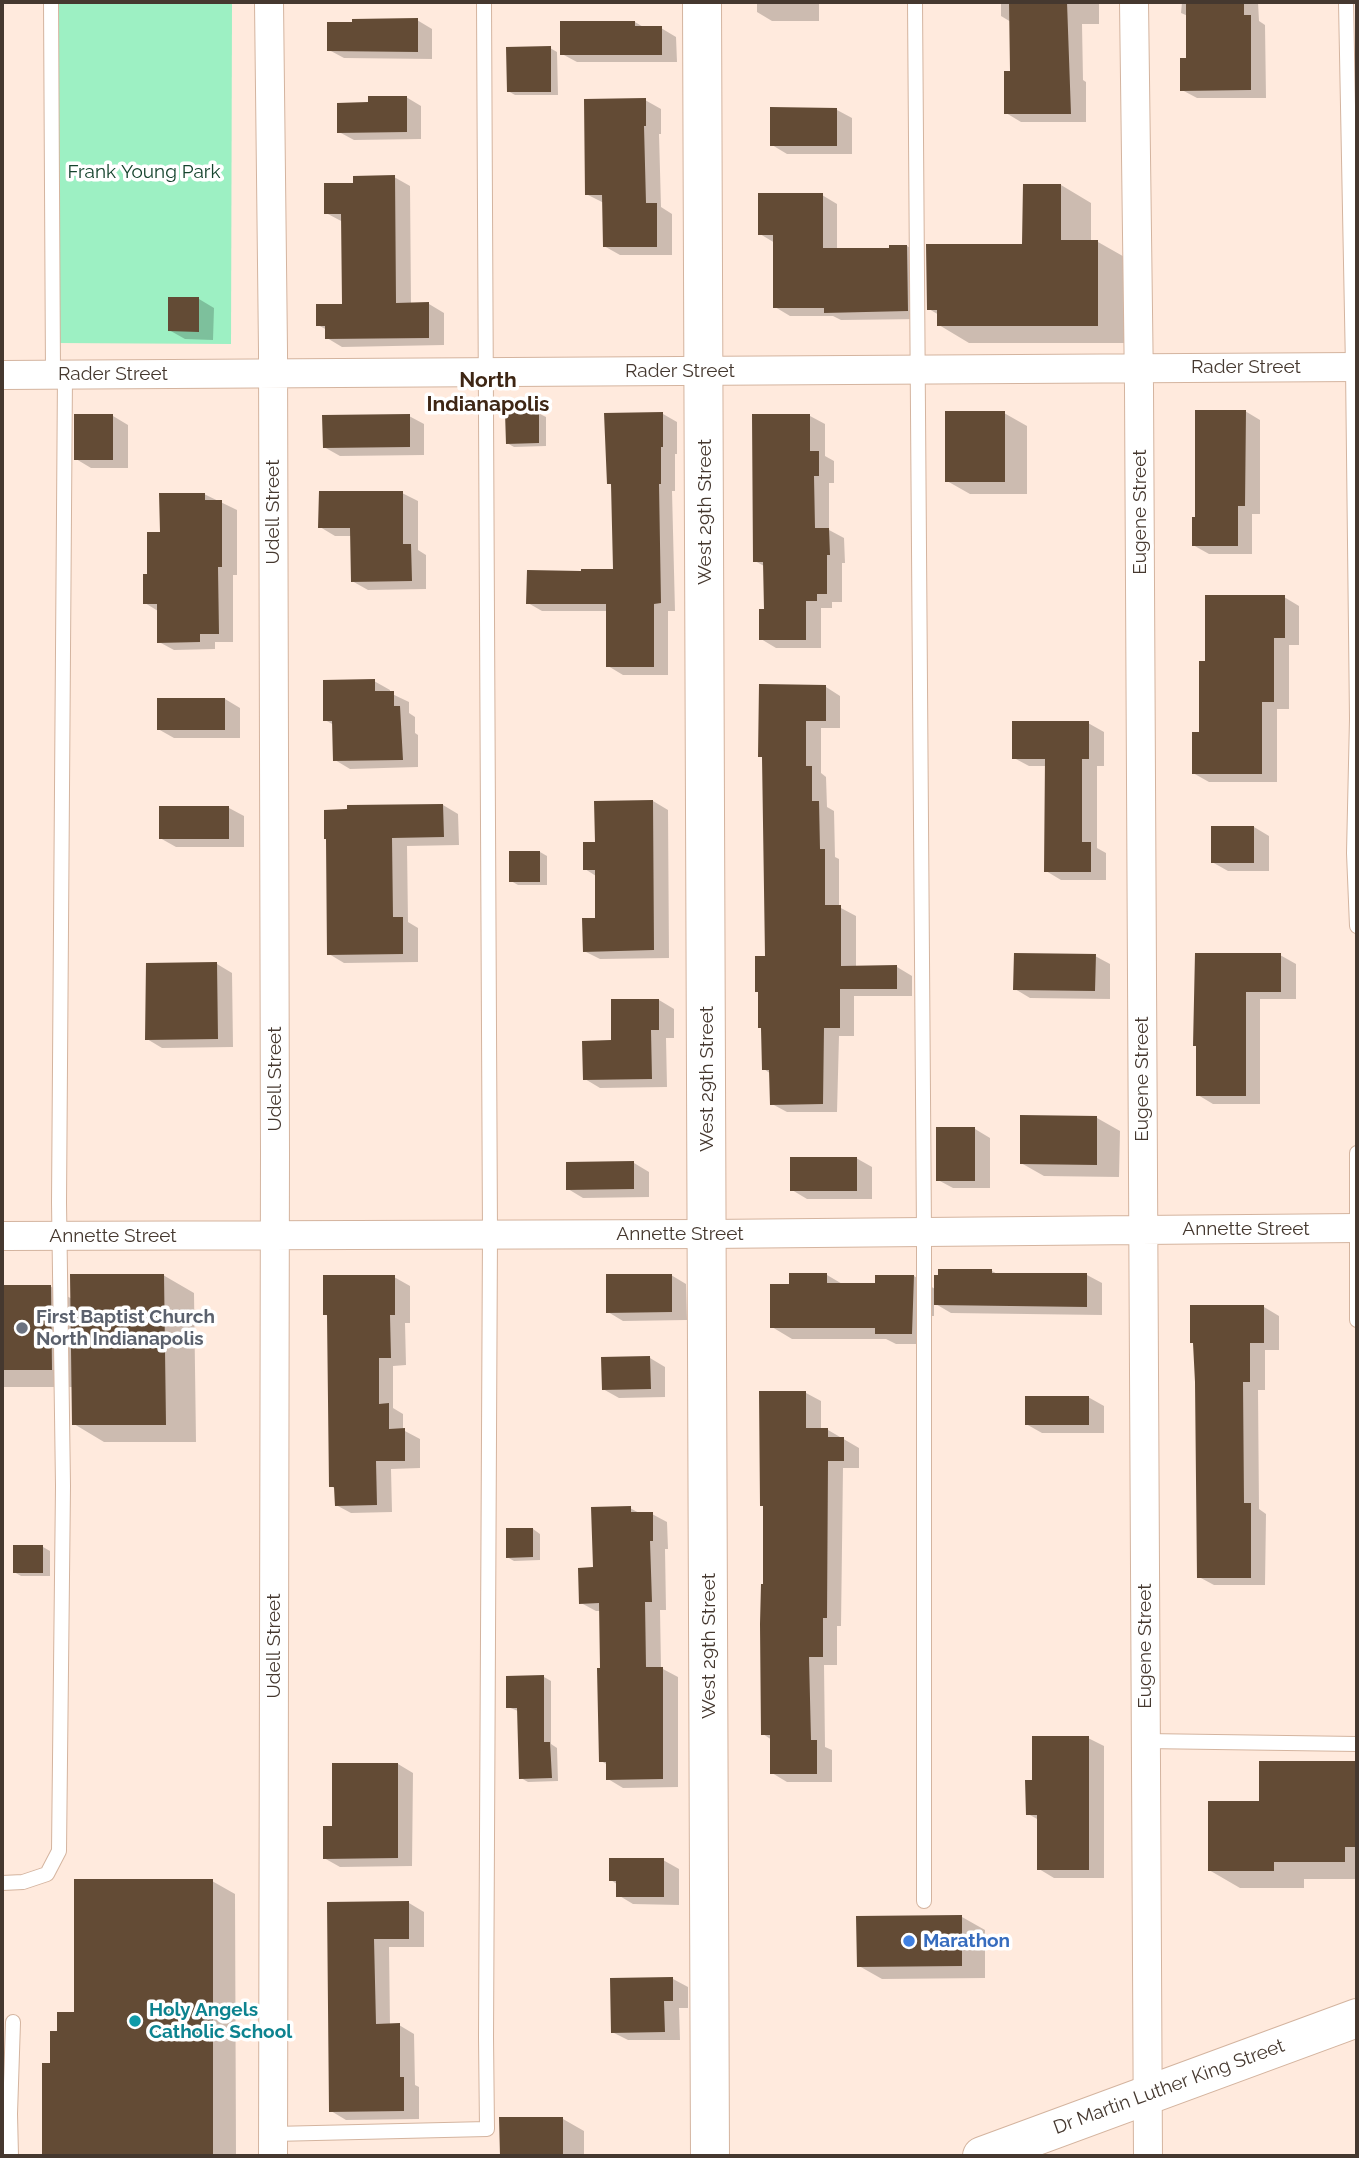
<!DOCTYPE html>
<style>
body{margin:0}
#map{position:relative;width:1359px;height:2158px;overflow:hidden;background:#ffeadd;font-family:Raleway,sans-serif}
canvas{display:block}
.frame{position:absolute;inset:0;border:4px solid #45382f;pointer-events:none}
</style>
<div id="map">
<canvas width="1359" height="2158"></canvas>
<div class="frame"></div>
</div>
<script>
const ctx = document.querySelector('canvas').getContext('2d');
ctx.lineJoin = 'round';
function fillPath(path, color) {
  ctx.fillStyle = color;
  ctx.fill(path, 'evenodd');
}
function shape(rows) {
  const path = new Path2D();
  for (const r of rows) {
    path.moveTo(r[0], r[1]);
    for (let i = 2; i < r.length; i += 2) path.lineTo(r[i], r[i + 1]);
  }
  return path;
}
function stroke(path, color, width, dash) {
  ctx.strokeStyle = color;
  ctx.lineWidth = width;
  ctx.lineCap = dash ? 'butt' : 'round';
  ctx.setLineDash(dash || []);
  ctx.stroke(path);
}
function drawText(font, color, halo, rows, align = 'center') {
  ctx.font = font + ' Raleway,sans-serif';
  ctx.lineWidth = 7;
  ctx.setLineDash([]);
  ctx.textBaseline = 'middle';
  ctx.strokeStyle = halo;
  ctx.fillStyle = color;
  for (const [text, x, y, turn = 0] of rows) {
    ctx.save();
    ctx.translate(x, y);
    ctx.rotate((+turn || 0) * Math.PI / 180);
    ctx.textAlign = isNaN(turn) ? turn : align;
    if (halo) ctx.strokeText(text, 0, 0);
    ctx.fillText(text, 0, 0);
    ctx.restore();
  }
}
fillPath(shape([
 [57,2,232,2,231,344,57,343]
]), '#9df0c3');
fillPath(shape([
 [757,2,819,2,819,21,772,21,757,12],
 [1001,2,1099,2,1099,24,1082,24,1083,80,1086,82,1086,122,1021,122,1006,113,1012,73,1011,22,1001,16],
 [1182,2,1258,2,1259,21,1265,25,1266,98,1197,98,1182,90,1188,60,1188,16,1181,13],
 [417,20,432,29,432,59,344,58,329,50],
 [635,22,645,28,661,28,676,37,677,62,577,62,562,54],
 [550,48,557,52,558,95,515,95,508,91],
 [406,97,421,106,421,139,354,140,339,132,370,104],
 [645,100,661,109,661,134,659,134,661,207,672,214,672,255,620,255,604,246,604,203,586,194],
 [837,110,852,118,852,154,787,154,772,145],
 [394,177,410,186,411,304,429,304,444,313,444,345,342,347,327,338,327,330,318,325,344,305,343,222,326,213,355,184],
 [1061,185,1091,203,1091,242,1098,242,1128,259,1128,343,969,343,939,325,939,315,929,309,1024,246],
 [822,195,837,204,837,250,891,250,907,246,922,255,922,319,841,320,833,316,790,316,775,307,775,243,760,234],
 [199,299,214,308,213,340,185,339,169,330],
 [1245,411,1260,420,1260,514,1252,514,1252,554,1209,554,1193,545,1197,518],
 [538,413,546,417,546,446,514,447,507,443],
 [1004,413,1027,426,1027,494,970,494,947,481],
 [663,414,677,422,677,454,675,454,675,491,672,491,675,611,668,611,668,675,623,675,608,666,608,611,542,611,528,603,583,573,615,570,613,486,609,483],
 [113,416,128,425,128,468,91,468,76,459],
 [409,416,424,424,424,455,340,456,324,447],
 [810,416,825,424,825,456,834,461,834,483,829,483,829,530,844,538,845,563,842,563,842,602,832,602,832,608,821,608,821,648,776,648,761,639,765,611,764,566,755,561],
 [402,493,418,501,418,550,426,555,426,589,368,590,352,581,352,536,335,536,320,527],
 [204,494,237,510,237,575,233,575,233,642,215,642,215,649,174,650,159,642,158,611,145,603,149,575,161,534],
 [1284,597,1299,606,1299,645,1289,645,1289,709,1277,709,1277,782,1209,782,1193,773,1200,734,1207,663],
 [374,681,390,690,390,693,409,702,409,713,415,717,415,733,418,735,418,767,350,769,335,760,334,725,325,720],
 [826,687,840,696,840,728,821,728,821,773,826,777,827,807,834,811,835,857,839,859,839,907,856,916,856,968,897,967,912,976,912,996,854,996,854,1036,839,1036,837,1112,787,1112,772,1104,771,1074,764,1069,763,1029,759,1027,766,958,764,758],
 [225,699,240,708,240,738,174,738,158,729],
 [1088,723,1104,732,1104,766,1097,766,1097,848,1106,853,1106,880,1061,880,1046,871,1046,766,1029,766,1014,758],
 [653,801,668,810,669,958,600,959,584,951,596,919,596,876,585,869,597,843,595,802],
 [443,805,458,814,459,845,407,846,408,922,418,928,418,962,344,963,329,954,328,840],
 [229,808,244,816,244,847,176,847,160,838],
 [1254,827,1269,836,1269,871,1228,871,1212,862],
 [540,852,547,856,547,885,518,885,511,881],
 [1197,955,1280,955,1296,964,1296,999,1260,999,1260,1104,1213,1104,1198,1095],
 [1095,956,1110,964,1110,999,1030,998,1015,989],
 [217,964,232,973,233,1047,162,1048,147,1039],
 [659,1000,674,1009,674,1038,666,1038,667,1087,600,1088,585,1079,613,1042],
 [1097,1118,1120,1131,1119,1177,1044,1176,1021,1163],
 [975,1129,990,1138,990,1188,953,1188,938,1180],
 [856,1158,872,1167,872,1199,807,1199,792,1190],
 [634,1163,649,1172,649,1197,583,1198,568,1189],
 [992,1271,999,1275,1087,1275,1102,1283,1102,1315,951,1313,934,1303,934,1316,931,1316,931,1344,896,1344,886,1339,792,1339,772,1327,791,1285,827,1275,844,1285,876,1285,914,1276,935,1289],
 [163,1275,194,1293,196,1442,104,1442,74,1424,73,1387,2,1387,2,1286,50,1286,72,1299],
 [671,1275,686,1284,687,1320,623,1321,608,1312],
 [394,1277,410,1286,410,1323,405,1323,406,1365,393,1366,393,1408,403,1414,403,1430,420,1439,420,1468,391,1469,392,1512,351,1513,336,1505,336,1489,331,1486,329,1317,325,1314],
 [1264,1307,1279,1316,1279,1350,1265,1350,1265,1390,1258,1390,1259,1509,1266,1514,1265,1585,1214,1585,1199,1577,1197,1382],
 [650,1358,665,1367,665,1397,619,1398,603,1389],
 [806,1393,821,1401,821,1430,828,1430,859,1448,859,1468,843,1468,841,1626,837,1626,837,1665,824,1665,825,1747,832,1750,832,1782,787,1782,772,1773,772,1740,763,1734],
 [1088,1397,1104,1406,1104,1433,1042,1433,1026,1424],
 [630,1508,641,1514,652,1514,667,1522,668,1549,665,1549,666,1610,660,1610,661,1668,678,1677,678,1787,623,1788,608,1779,608,1765,601,1761,601,1611,596,1611,581,1603,595,1569],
 [533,1529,540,1534,540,1560,514,1561,507,1557],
 [43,1547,50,1551,50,1576,21,1576,14,1572],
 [544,1677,551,1681,551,1744,557,1748,558,1781,528,1782,521,1778,518,1711,508,1707],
 [1088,1738,1104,1746,1104,1878,1054,1878,1039,1869,1039,1820,1028,1814],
 [1261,1763,1357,1763,1357,1879,1304,1879,1304,1888,1240,1888,1209,1870,1261,1803],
 [398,1764,413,1773,412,1866,340,1867,324,1858,334,1827],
 [663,1860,679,1869,679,1905,633,1904,618,1895,618,1885,611,1880],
 [212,1881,235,1894,236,2156,44,2156,44,2065,52,2065,59,2033,76,2013],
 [329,1903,409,1903,424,1912,424,1947,389,1947,390,2025,399,2025,414,2034,415,2085,419,2087,419,2119,346,2120,331,2111],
 [962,1917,985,1930,985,1978,882,1979,859,1966],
 [673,1979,688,1987,688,2008,679,2008,680,2040,628,2040,612,2032],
 [501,2119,563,2119,584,2131,584,2156,501,2156]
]), '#0003');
fillPath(shape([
 [1009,2,1067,2,1071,114,1004,114,1004,71,1010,71],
 [1186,2,1244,2,1244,15,1251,15,1251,90,1180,91,1180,58,1186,58],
 [418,18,418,52,327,51,327,22,352,22,352,19],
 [560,21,635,21,635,26,662,26,662,55,560,55],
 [551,46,551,92,507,92,506,47],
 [368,96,407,96,407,132,337,133,337,103,368,102],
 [646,98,646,126,644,126,646,203,657,203,657,247,603,247,602,195,585,195,584,99],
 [770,107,837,108,837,146,770,146],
 [395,175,396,303,429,302,429,338,325,339,325,326,316,326,316,304,342,304,341,214,324,214,324,183,353,183,353,176],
 [1023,184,1061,184,1061,240,1098,240,1098,326,937,326,937,310,927,310,926,244,1022,244],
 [758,193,823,193,823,248,889,248,889,245,907,245,908,311,824,313,824,308,773,308,773,235,758,235],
 [168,297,199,297,199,332,168,331],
 [1195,410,1246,410,1245,506,1238,506,1238,546,1192,546,1192,517,1195,517],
 [539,411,539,443,506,444,505,412],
 [945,411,1005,411,1005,482,945,482],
 [663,412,663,447,661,447,661,484,659,484,661,603,654,604,654,667,606,667,606,604,526,604,527,570,581,571,581,569,613,569,611,484,607,484,604,413],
 [74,414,113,414,113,460,74,460],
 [410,414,410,447,323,448,322,415],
 [752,414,810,414,810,451,819,451,819,476,814,476,815,528,829,528,830,555,827,555,827,594,817,594,817,601,806,601,806,640,759,640,759,609,764,609,763,562,753,562],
 [319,491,403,491,403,544,411,544,412,581,351,582,350,528,318,528],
 [159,493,205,493,205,500,222,500,222,567,218,567,219,634,200,634,200,642,157,643,157,604,143,604,143,574,147,574,147,532,160,532],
 [1205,595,1285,595,1285,638,1274,638,1274,702,1262,702,1262,774,1192,774,1192,732,1199,732,1199,661,1205,661],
 [375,679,375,691,394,691,394,706,400,706,403,760,333,761,332,721,323,721,323,680],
 [759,684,826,685,826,721,806,721,806,766,812,766,812,801,819,801,820,849,825,849,825,905,841,905,841,966,897,965,897,989,840,989,840,1028,824,1028,823,1104,770,1105,769,1070,762,1070,761,1028,758,1028,758,992,755,992,755,956,765,956,762,757,758,757],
 [157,698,225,698,225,730,157,730],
 [1012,721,1089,721,1089,759,1082,759,1082,842,1091,842,1091,872,1044,872,1045,759,1012,759],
 [653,800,654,950,583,952,582,918,595,918,595,870,583,870,583,842,595,842,594,801],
 [443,804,444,837,392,838,393,917,403,917,403,954,327,955,326,839,324,839,324,810,347,809,347,805],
 [159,806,229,806,229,839,159,839],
 [1211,826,1254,826,1254,863,1211,863],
 [509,851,540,851,540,882,509,882],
 [1014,953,1096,954,1095,991,1013,990],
 [1195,953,1281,953,1281,992,1246,992,1246,1096,1196,1096,1196,1046,1193,1046],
 [217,962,218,1039,145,1040,146,963],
 [611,999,659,999,659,1030,651,1030,652,1079,583,1080,582,1041,611,1040],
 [1020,1115,1097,1116,1097,1165,1020,1164],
 [936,1127,975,1127,975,1181,936,1181],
 [790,1157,857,1157,857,1191,790,1191],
 [634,1161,634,1189,566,1190,566,1162],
 [938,1269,992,1269,992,1273,1087,1273,1087,1307,934,1305,934,1275,938,1275],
 [789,1273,827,1273,827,1283,875,1283,875,1275,914,1275,912,1334,875,1334,875,1328,770,1328,770,1284,789,1284],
 [70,1274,164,1274,166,1425,72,1425],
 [606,1274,672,1274,672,1312,606,1313],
 [323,1275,395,1275,395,1315,390,1315,391,1358,379,1358,379,1404,389,1403,389,1429,405,1428,405,1461,376,1461,377,1505,335,1506,334,1487,329,1487,327,1315,323,1315],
 [2,1285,51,1285,52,1370,2,1370],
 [1190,1305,1264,1305,1264,1343,1250,1343,1250,1382,1243,1382,1244,1503,1251,1503,1251,1578,1197,1578,1195,1382,1193,1343,1190,1343],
 [650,1356,651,1389,602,1390,601,1357],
 [759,1391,806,1391,806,1428,828,1428,828,1437,844,1437,844,1461,828,1461,827,1618,823,1618,823,1657,809,1657,811,1740,817,1740,817,1774,770,1774,770,1735,761,1735,760,1624,761,1584,763,1584,763,1506,760,1506],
 [1025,1396,1089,1396,1089,1425,1025,1425],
 [631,1506,631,1512,653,1512,653,1541,650,1541,652,1602,645,1602,646,1667,663,1667,663,1779,606,1780,606,1762,599,1762,597,1668,600,1668,599,1603,579,1604,578,1568,593,1567,591,1507],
 [506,1528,533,1528,533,1557,506,1558],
 [13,1545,43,1545,43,1573,13,1573],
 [544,1675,544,1742,550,1742,552,1778,519,1779,517,1708,506,1708,506,1676],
 [1032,1736,1089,1736,1089,1870,1037,1870,1037,1815,1026,1815,1025,1780,1032,1780],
 [1259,1761,1357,1761,1357,1847,1345,1847,1345,1862,1274,1862,1274,1871,1208,1871,1208,1801,1259,1801],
 [332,1763,398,1763,398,1858,323,1859,323,1826,332,1826],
 [609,1858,664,1858,664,1897,616,1897,616,1881,609,1881],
 [74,1879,213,1879,213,2156,42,2156,42,2063,50,2063,50,2031,57,2031,57,2012,74,2012],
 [409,1901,409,1939,374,1939,376,2024,400,2023,400,2077,404,2077,404,2111,329,2112,327,1902],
 [962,1915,962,1966,857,1967,856,1916],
 [673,1977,673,2001,664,2001,665,2032,611,2033,610,1978],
 [499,2117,563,2117,563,2156,500,2156]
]), '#634b35');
const service = shape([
 [51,2,53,374],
 [915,2,924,1231,924,1901],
 [1346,2,1353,367,1357,719,1354,853,1357,926],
 [1357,1153,1357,1320],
 [1145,1741,1357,1744],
 [2,1883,23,1882,47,1874,59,1851,63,1486,59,1202,65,374],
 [3,2114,10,2114,11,2156],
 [10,2114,13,2022],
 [273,2134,487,2129,486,2037,490,1234,484,2]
]);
const minor = shape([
 [269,2,273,351,275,1153,273,2156],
 [1134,2,1139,388,1148,2156],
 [2,375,1357,367],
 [2,1236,708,1234,1357,1228]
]);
const secondary = shape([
 [702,2,710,2156]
]);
const primary = shape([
 [982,2156,1357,2018]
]);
stroke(service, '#d4b49f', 16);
stroke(minor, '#d4b49f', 30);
stroke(secondary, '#d4b49f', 40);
stroke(primary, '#d4b49f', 40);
stroke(service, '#fff', 14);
stroke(minor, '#fff', 28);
stroke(secondary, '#fff', 38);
stroke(primary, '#fff', 38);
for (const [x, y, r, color] of [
 [22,1328,7,"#6b7280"],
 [909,1941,7,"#3f7fe0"],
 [135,2021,7,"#0f9aa8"]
]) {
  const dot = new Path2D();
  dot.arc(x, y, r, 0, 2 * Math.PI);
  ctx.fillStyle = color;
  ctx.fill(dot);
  stroke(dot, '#fff', 2.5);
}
drawText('19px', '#15432d', '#fff', [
 ["Frank Young Park",144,172]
]);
drawText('19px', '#45382f', '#fff', [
 ["Rader Street",1246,367],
 ["Rader Street",680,371],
 ["Rader Street",113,374],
 ["Udell Street",273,512,-90],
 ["West 29th Street",705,512,-90],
 ["Eugene Street",1140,512,-90],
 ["Udell Street",275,1079,-90],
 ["West 29th Street",707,1079,-90],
 ["Eugene Street",1142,1079,-90],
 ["Annette Street",1246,1229],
 ["Annette Street",680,1234],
 ["Annette Street",113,1236],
 ["Udell Street",274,1646,-90],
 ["West 29th Street",709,1646,-90],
 ["Eugene Street",1145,1646,-90],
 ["Dr Martin Luther King Street",1169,2087,-20]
]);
drawText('bold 19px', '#5b616d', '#fff', [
 ["First Baptist Church",36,1317],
 ["North Indianapolis",36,1339]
], 'left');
drawText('bold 19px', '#366cbe', '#fff', [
 ["Marathon",923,1941]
], 'left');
drawText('bold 19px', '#0d838f', '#fff', [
 ["Holy Angels",149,2010],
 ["Catholic School",149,2032]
], 'left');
drawText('bold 21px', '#3e2614', '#fff', [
 ["North",488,381],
 ["Indianapolis",488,405]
]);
</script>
